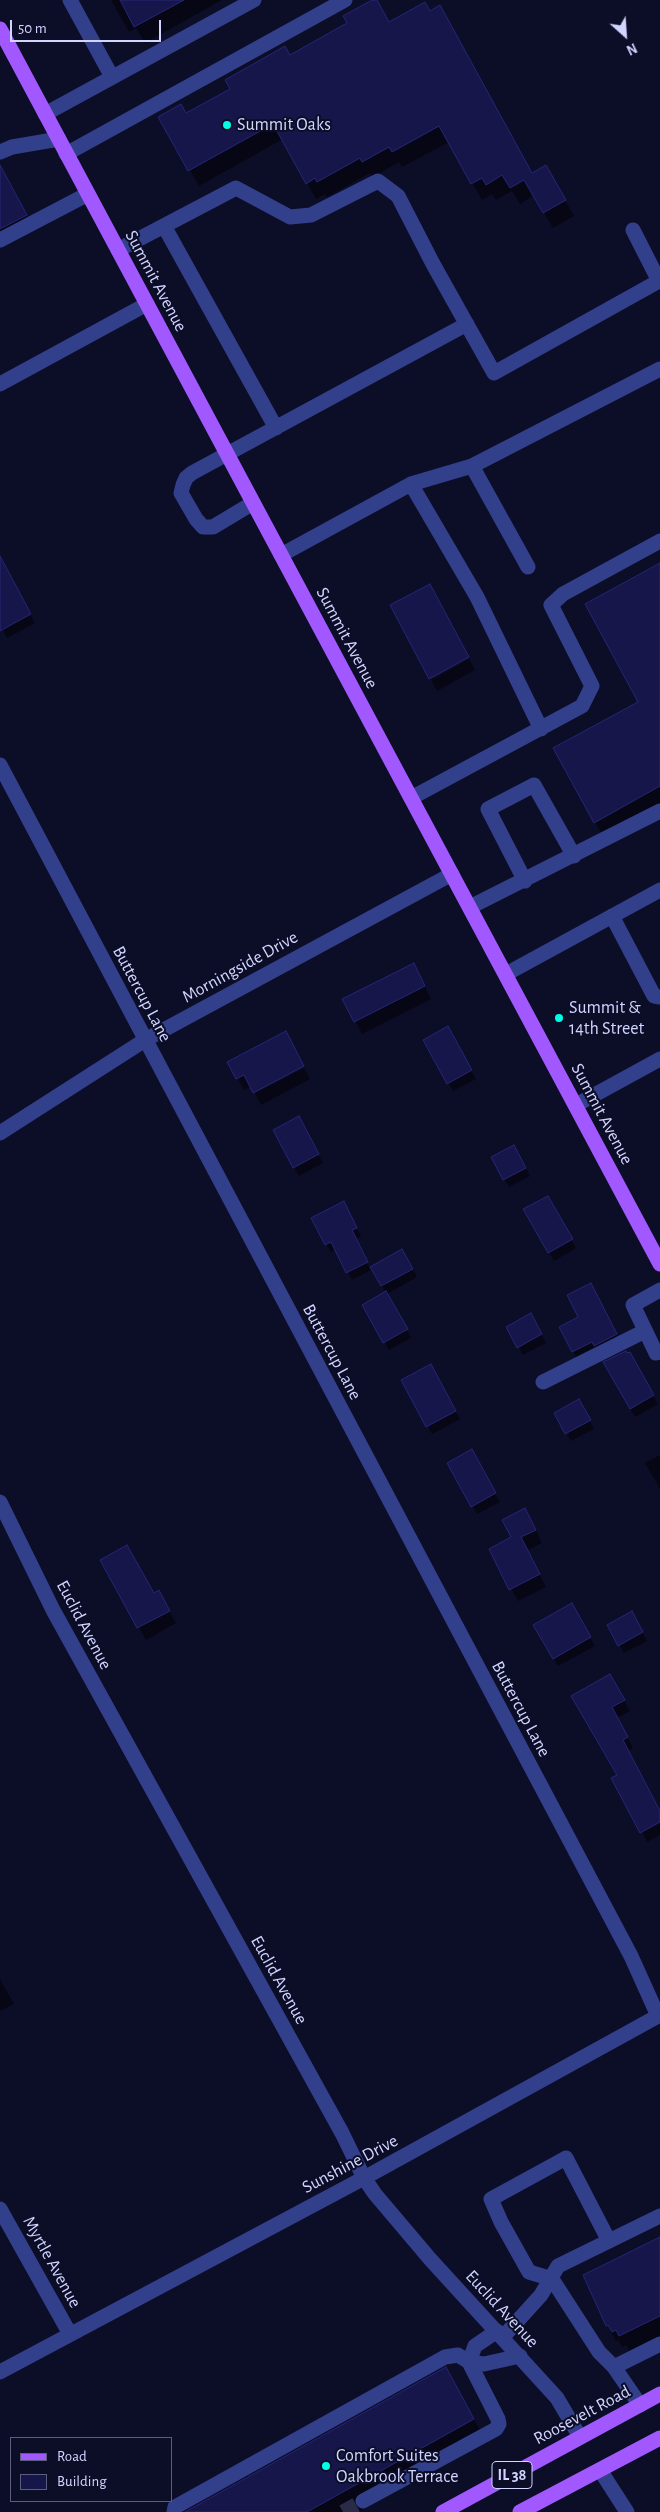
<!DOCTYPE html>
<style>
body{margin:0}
#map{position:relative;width:660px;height:2512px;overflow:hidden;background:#0c0d27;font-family:"Alegreya Sans",sans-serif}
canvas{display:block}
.legend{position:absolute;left:10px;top:2437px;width:162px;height:65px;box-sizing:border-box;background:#0c0d27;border:1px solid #5b5d7d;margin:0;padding:6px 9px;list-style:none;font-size:15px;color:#d2d5ff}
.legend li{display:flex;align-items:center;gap:10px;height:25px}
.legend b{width:25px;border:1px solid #5b5d7d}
.north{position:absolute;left:600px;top:10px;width:50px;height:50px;-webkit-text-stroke:4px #0c0d27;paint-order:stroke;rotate:154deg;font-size:14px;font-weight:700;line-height:20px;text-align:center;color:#d2d5ff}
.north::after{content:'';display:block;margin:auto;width:18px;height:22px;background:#d2d5ff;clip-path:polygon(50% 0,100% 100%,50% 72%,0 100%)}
.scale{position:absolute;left:10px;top:20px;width:151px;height:22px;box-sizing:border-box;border:2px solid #d2d5ff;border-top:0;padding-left:6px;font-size:15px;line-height:18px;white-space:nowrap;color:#d2d5ff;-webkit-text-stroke:4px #0c0d27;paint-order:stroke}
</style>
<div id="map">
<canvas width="660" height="2512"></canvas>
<ul class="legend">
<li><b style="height:6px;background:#a159ff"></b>Road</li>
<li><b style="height:14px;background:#17164a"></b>Building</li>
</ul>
<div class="north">N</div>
<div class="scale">50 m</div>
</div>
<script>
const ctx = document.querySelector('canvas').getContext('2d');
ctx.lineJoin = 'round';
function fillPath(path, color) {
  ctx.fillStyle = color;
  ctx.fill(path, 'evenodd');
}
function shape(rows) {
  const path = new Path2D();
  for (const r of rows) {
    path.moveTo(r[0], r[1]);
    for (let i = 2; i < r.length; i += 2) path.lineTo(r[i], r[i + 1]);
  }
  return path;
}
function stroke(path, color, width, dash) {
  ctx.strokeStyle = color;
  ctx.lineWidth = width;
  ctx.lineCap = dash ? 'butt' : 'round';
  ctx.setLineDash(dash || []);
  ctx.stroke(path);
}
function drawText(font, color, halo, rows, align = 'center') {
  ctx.font = font + ' "Alegreya Sans",sans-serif';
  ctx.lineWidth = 4;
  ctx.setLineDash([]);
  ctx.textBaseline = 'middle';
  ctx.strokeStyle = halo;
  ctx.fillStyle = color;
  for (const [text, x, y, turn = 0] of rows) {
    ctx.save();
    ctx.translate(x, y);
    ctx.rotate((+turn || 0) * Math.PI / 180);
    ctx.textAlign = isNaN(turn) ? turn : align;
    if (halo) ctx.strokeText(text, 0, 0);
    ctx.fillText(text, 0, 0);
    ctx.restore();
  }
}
fillPath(shape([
 [111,0,222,0,145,43,136,28,129,32],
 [375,0,389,24,532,174,546,167,574,216,553,228,534,195,520,204,512,191,496,200,492,194,482,200,449,142,402,167,399,162,373,177,370,173,327,197,325,194,316,199,283,139,199,186,160,117,186,115,349,24],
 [0,167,33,228,0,247],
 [660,565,660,807,604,838,595,822,640,703],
 [5,567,35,623,7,638,0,625,0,570],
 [469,659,475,670,437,691,431,680],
 [420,977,431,999,362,1034,344,999],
 [447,1028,476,1079,453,1091,425,1041],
 [285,1033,251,1087,244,1090,229,1063],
 [304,1068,310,1079,261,1105,255,1093],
 [298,1118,323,1163,299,1176,274,1131],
 [519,1155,530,1176,509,1187,504,1179],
 [548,1198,576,1248,554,1261,525,1210],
 [348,1211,361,1236,356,1239,370,1269,402,1251,417,1277,387,1294,411,1338,389,1350,364,1305,386,1293,373,1269,352,1280,336,1249,331,1252,326,1244],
 [598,1297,623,1347,580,1364,560,1327,580,1317],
 [531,1315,546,1343,523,1355,507,1327],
 [629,1353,658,1404,635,1417,605,1363],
 [430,1366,460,1419,432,1434,403,1381],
 [579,1401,594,1429,571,1441,556,1413],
 [471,1451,500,1502,477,1514,448,1464],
 [660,1455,660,1489,645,1463],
 [532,1522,542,1543,527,1550,546,1587,518,1601,490,1549,513,1538],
 [101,1560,153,1594,158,1592,176,1623,146,1640],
 [571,1605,595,1646,558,1666,535,1625],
 [632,1613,647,1641,624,1653,609,1625],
 [610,1676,630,1711,617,1718,633,1748,628,1751,660,1812,660,1835,647,1842,618,1776,573,1696],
 [0,1979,14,2004,0,2011],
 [660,2238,660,2336,630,2352,626,2345,622,2347,618,2340,616,2341,607,2325],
 [458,2391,486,2441,358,2512,188,2512]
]), '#0007');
const building = shape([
 [120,0,184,0,134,27,120,0],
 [372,0,377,0,389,22,425,2,430,11,440,5,532,173,546,165,566,200,543,213,524,180,510,188,502,175,486,185,482,178,471,184,439,126,392,152,389,147,362,162,360,158,317,182,315,178,306,184,273,124,188,171,158,117,181,104,186,113,230,89,225,80,285,46,290,55,347,23,343,16,372,0],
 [0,165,27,215,0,229,0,165],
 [0,556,31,614,0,631,0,556],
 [660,563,660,786,594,823,553,748,638,702,585,604,660,563],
 [430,584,469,657,429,679,390,605,430,584],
 [414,963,425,986,354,1022,342,999,414,963],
 [448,1026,472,1070,447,1084,423,1040,448,1026],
 [286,1031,304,1066,253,1093,244,1075,236,1079,227,1062,286,1031],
 [299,1116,319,1154,293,1168,273,1130,299,1116],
 [514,1145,526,1168,503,1180,491,1157,514,1145],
 [548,1196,573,1239,548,1253,523,1209,548,1196],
 [344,1201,357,1228,352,1230,368,1262,346,1273,331,1242,325,1245,311,1218,344,1201],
 [402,1249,413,1269,381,1286,370,1267,402,1249],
 [591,1283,617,1334,594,1346,592,1342,572,1352,559,1327,578,1317,567,1295,591,1283],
 [386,1291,408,1329,383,1343,362,1305,386,1291],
 [531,1313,542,1334,517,1348,506,1327,531,1313],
 [626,1351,627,1353,630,1352,654,1395,630,1409,603,1362,626,1351],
 [431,1364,456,1411,426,1427,401,1380,431,1364],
 [579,1399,591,1420,565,1434,554,1413,579,1399],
 [472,1449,496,1493,471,1507,447,1463,472,1449],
 [525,1508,536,1530,521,1537,540,1574,509,1590,489,1549,511,1537,502,1520,525,1508],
 [127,1545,154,1593,159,1590,170,1611,137,1628,100,1560,127,1545],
 [572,1603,591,1637,553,1659,533,1625,572,1603],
 [632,1611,643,1632,618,1646,607,1625,632,1611],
 [610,1674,625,1700,612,1707,628,1737,623,1740,660,1811,660,1822,640,1833,611,1778,617,1775,571,1696,610,1674],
 [660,2237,660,2316,619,2336,616,2330,612,2332,608,2325,606,2326,583,2275,660,2237],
 [446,2367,474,2419,307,2512,185,2512,446,2367]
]);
fillPath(building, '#17164a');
stroke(building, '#262678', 1);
stroke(shape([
 [343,2512,363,2501]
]), '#2a2b47', 15, [15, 8]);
stroke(shape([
 [70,0,112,77],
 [45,114,254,0],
 [0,152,12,147,59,139],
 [66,154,345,0],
 [164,226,276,428],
 [0,240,88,194],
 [118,250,236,188,290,217,311,215,378,181,398,196,433,264,494,373,659,281,633,230],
 [0,384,147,304],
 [472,466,528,567],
 [411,484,477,597,541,729],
 [253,503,213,527,203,527,196,519,181,493,183,485,186,478,192,473,467,324],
 [281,555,411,484,472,466,660,369],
 [0,765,631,1956,658,2016,364,2178,0,2372],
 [411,798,582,706,592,686,551,605,563,594,660,541],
 [525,881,488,809,534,785,574,856],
 [470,907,660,811],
 [612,916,654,996,660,997],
 [506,974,660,890],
 [576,1105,660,1059],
 [0,1133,145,1040,452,874],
 [660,1290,633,1305,656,1353,660,1352],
 [543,1382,645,1331],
 [0,1502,53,1610,342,2133,364,2178,375,2194,430,2259,557,2398,580,2437],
 [0,2209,70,2334],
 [609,2241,566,2158,491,2199,501,2222,529,2272,552,2279,599,2352,614,2367,640,2405],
 [497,2331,475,2346,469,2362,484,2364,520,2356],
 [503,2337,541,2295,558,2266,660,2216],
 [614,2367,660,2344],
 [600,2470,627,2512],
 [174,2512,175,2507,445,2357,458,2355,469,2362,498,2419,499,2424,496,2429,363,2501]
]), '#32408b', 15);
stroke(shape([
 [0,29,660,1264],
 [443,2512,660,2394],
 [520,2512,660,2438]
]), '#a159ff', 15);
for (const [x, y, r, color] of [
 [227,125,5,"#00fde6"],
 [559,1018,5,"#00fde6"],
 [326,2466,5,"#00fde6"]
]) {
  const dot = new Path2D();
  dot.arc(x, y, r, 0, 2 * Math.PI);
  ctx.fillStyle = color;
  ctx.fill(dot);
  stroke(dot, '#0c0d27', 2);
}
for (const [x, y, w] of [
 [512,2475,40]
]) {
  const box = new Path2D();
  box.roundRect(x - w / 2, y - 13.5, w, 27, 4);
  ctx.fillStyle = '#0c0d27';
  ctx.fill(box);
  stroke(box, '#d2d5ff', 1);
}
drawText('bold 16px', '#d2d5ff', null, [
 ["IL 38",512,2475]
]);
drawText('18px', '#d2d5ff', '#0c0d27', [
 ["Summit Oaks",237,125],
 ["Summit &",569,1008],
 ["14th Street",569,1029],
 ["Comfort Suites",336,2456],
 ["Oakbrook Terrace",336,2477]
], 'left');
drawText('18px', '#d2d5ff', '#0c0d27', [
 ["Summit Avenue",156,281,62],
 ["Summit Avenue",347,638,62],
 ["Morningside Drive",240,967,-29],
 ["Buttercup Lane",142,994,62],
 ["Summit Avenue",602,1114,62],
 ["Buttercup Lane",332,1352,62],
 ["Euclid Avenue",84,1625,62],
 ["Buttercup Lane",521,1709,62],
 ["Euclid Avenue",279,1980,61],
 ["Sunshine Drive",350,2164,-28],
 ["Myrtle Avenue",52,2262,61],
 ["Euclid Avenue",502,2309,47],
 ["Roosevelt Road",582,2415,-28]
]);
</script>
